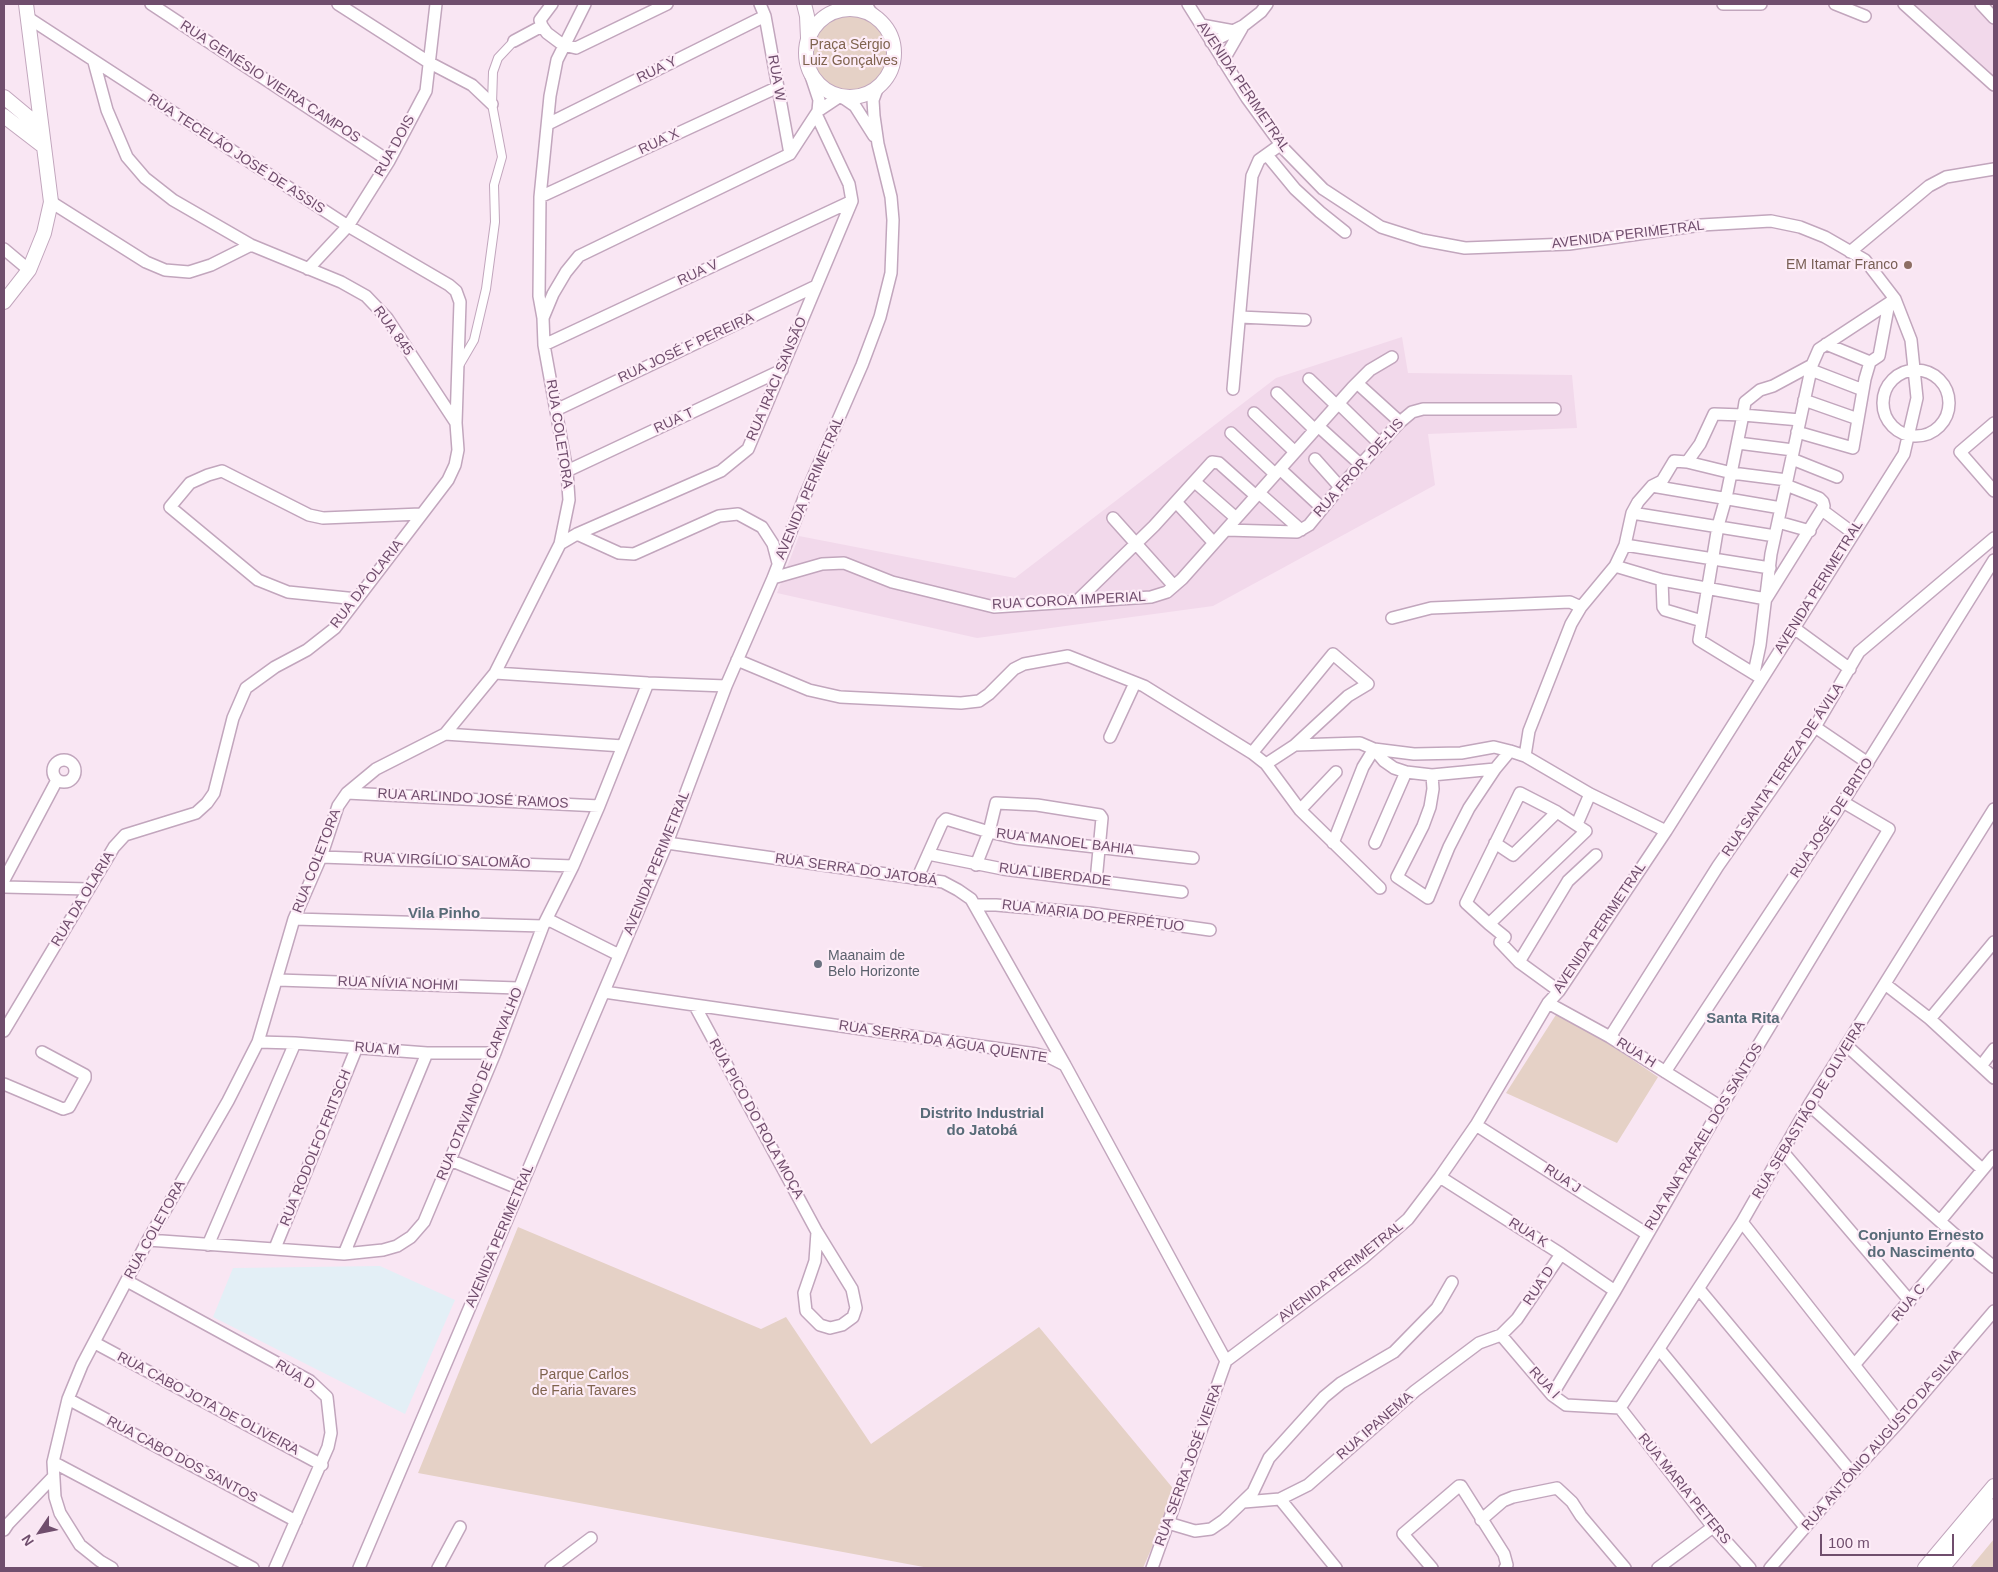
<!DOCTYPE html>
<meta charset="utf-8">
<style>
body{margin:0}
#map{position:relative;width:1998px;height:1572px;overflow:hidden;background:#f9e6f3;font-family:Helvetica,sans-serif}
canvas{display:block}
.frame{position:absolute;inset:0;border:5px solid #704e6d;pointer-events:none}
.north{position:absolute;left:15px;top:1507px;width:50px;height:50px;-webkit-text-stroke:4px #fdecf7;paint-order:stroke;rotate:236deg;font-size:14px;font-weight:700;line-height:20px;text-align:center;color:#704e6d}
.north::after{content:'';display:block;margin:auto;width:18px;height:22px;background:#704e6d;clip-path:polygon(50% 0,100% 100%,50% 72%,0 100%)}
.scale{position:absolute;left:1820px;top:1534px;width:134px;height:22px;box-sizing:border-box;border:2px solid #704e6d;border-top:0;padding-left:6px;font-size:15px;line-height:18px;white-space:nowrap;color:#704e6d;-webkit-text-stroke:4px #fdecf7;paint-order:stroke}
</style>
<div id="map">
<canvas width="1998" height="1572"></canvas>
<div class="frame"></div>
<div class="north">N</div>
<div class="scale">100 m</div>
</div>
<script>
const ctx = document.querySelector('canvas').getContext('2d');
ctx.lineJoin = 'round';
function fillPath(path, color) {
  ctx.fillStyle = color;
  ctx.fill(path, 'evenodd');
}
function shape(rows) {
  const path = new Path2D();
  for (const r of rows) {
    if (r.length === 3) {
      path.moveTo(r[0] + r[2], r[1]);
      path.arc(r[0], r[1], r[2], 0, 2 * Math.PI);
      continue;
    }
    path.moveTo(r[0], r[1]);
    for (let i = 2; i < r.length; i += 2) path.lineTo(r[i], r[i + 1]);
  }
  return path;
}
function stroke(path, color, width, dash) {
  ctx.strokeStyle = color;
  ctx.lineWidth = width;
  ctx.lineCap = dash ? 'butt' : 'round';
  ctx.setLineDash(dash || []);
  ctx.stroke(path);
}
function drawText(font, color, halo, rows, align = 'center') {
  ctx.font = font + ' Helvetica,sans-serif';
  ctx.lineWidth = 4.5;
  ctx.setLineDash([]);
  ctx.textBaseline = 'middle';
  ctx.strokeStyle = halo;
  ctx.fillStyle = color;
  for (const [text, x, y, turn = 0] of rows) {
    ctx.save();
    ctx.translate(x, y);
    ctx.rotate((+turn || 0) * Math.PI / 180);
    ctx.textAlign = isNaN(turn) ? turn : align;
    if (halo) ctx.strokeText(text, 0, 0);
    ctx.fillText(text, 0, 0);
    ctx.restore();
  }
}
fillPath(shape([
 [1907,4,1994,4,1994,80],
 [1402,337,1408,373,1572,375,1577,428,1428,434,1435,485,1213,606,977,638,777,593,799,536,1015,578,1276,378]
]), '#f2d9eb');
fillPath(shape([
 [380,1266,455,1300,405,1414,213,1317,233,1268]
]), '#e3eff6');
fillPath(shape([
 [850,53,40],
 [1559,1010,1658,1077,1617,1143,1506,1093],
 [518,1227,761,1329,786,1317,871,1444,1039,1327,1176,1492,1143,1568,929,1568,418,1473],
 [1994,1539,1994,1568,1970,1568]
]), '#e5d1c6');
const pedestrian = shape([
 [460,364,474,340,486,289,495,222,494,185,502,157,492,104,493,72,498,58,514,41]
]);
const minor = shape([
 [151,4,389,161],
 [338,4,430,63,472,85,492,104],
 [552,4,540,20,542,26,547,33,563,45,576,48,667,4],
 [760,4,765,16,790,154],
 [866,4,870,11,877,18],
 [1188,4,1247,98,1285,150,1323,189,1381,227,1422,240,1465,248,1569,244,1701,225,1771,221,1800,227,1825,237,1865,260,1895,299,1911,340,1917,398,1904,454,1666,831,1559,991,1548,1003,1476,1125,1440,1177,1408,1219,1363,1258,1226,1361],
 [1723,4,1761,4],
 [1835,4,1865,16],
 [1904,4,1994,85],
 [1981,4,1994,18],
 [840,10,850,4],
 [1201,25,1234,31],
 [514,41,542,26],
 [1211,42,1243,26,1261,12,1267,4],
 [1223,61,1242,28],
 [94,62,107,110,127,157,145,178,173,200,251,245,341,282,366,296,387,318,456,423],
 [810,73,819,100,818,111],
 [842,97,855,106,874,136],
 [548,124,765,16],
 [1267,155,1295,189,1320,212,1345,232],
 [540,197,778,87],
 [51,202,146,262,165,270,189,272,211,265,251,245],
 [4,249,29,270],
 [1850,252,1929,186,1946,177,1994,169],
 [308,269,348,226,389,161,426,91,436,4],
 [1240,317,1305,320],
 [543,318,539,296,540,197,550,96,557,60,585,4],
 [1826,344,1870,362],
 [544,345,852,201],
 [1916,403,33],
 [1811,370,1863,390],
 [1309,379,1336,405],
 [1357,383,1400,422],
 [1233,389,1252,176,1259,160,1280,145],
 [1277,393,1315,430],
 [1804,400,1858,419],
 [1338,403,1380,444],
 [556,410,816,286],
 [1254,413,1295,452],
 [1994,423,1960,452,1994,491],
 [1318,426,1361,465],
 [1797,432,1853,448,1865,379,1870,362,1879,356,1889,303],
 [1231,433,1275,474],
 [1738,443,1793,450],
 [1315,459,1340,487],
 [1792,459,1837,477],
 [1687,462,1732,473,1787,480],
 [1280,469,1322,508],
 [567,471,782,370],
 [1195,482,1236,518],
 [1652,486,1781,508],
 [1259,493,1301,530],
 [1176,502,1214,543],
 [1822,510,1853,533],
 [1632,513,1775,536],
 [1113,518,1174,586],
 [1778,522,1810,531],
 [1226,530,1297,532,1309,525,1340,487,1400,422,1412,412,1423,409,1555,409],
 [577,534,619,553,634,554,719,516,738,514,762,527,773,544,778,563],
 [560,544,577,534,721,471,748,449,852,201,849,184,816,114],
 [1625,545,1770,568],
 [1615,566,1662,580,1766,599,1824,506,1823,502,1819,498,1786,485],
 [773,578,822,564,844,563,892,582,994,607,1151,597,1167,592,1182,579,1353,387,1370,370,1392,357],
 [1662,580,1663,607,1665,610,1702,621],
 [357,599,288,592,258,580,170,507,190,483,208,475,222,471,309,515,323,518,421,514],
 [1077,601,1154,526,1212,462,1219,463,1256,496],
 [1581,607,1615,566,1625,545,1632,513,1638,502,1652,486,1662,481,1674,461,1687,462,1700,444,1714,414,1743,415,1745,402,1760,390,1773,386,1812,365,1819,349,1895,299],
 [1392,618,1431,608,1570,602,1581,607,1571,624,1529,731,1525,756],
 [1794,628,1850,669],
 [737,660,809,690,840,697,961,703,979,701,989,694,1014,669,1024,664,1068,656,1144,686,1252,753,1266,764,1300,810,1380,888],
 [495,673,648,683,726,686],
 [1754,673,1760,645,1771,554,1812,365],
 [1761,678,1699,640,1718,526,1726,498,1743,415,1800,420],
 [1815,727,1868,763],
 [445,734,623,746],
 [1110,737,1135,683],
 [1252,753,1333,654,1368,684,1348,696,1295,745],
 [64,771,11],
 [1266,764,1295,745,1360,743,1374,749,1384,761,1394,768,1406,772,1432,775,1495,769],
 [1432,775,1433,789,1430,807,1423,826,1397,877,1428,898,1449,847,1469,808,1495,769,1510,751],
 [347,793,599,806],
 [1300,810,1336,772],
 [1577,824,1590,794],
 [667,843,943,882,958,890,971,899,1065,1065],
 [1333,843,1363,767,1374,749,1414,754,1461,753,1494,747,1510,751,1525,756,1590,794,1666,831],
 [1375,843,1406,772],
 [1495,843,1513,855,1557,812],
 [928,854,1003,869,1182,892],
 [321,857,573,866],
 [976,865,989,832,996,803,1037,805,1100,815,1102,818,1096,881],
 [917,879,942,823,946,819,989,832,1016,838,1193,858],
 [4,880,57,780],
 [4,887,89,889],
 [975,905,996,905,1089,913,1210,930],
 [294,919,543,926],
 [547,919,619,955],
 [1489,924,1586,831,1557,812,1520,793,1466,903,1489,924,1505,937,1500,942,1519,962],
 [278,980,518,988],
 [1885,984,1930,1019,1994,1078],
 [1559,991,1519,962,1568,881,1596,855],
 [604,992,1036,1054,1051,1058,1065,1065,1226,1361],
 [1548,1003,1610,1037,1721,1107],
 [695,1006,817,1232,852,1289,856,1308,853,1317,842,1325,830,1328,820,1325,806,1311,804,1293,815,1261,817,1232],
 [1930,1019,1994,942],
 [4,1031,114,847,125,835,196,813,207,803,214,793,233,718,246,688,275,667,307,650,335,628,448,480,455,465,458,450,456,423,460,302,456,291,449,285,348,226,27,17],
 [1610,1037,1718,866,1815,727,1859,652,1994,538],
 [258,1042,295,1043,427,1053,495,1053],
 [1846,1045,1982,1169],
 [1981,1066,1994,1049],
 [1665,1072,1843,802,1994,560],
 [4,1084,63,1109,69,1107,85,1078,85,1075,42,1052],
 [1809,1105,1961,1240,1994,1267],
 [1476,1125,1647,1234],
 [1783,1152,1910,1301],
 [450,1160,520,1189],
 [1440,1177,1561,1254,1615,1291],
 [1940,1221,1994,1156],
 [1742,1222,1899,1422],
 [148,1240,344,1254,383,1250,397,1246,411,1237,424,1222,495,1053,543,926,573,866,599,806,648,683],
 [208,1245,295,1043],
 [275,1248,357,1047],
 [344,1254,427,1053],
 [1561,1254,1517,1319,1501,1335,1552,1395,1566,1405,1620,1408],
 [127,1281,310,1381,327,1397,331,1433,328,1447,275,1568],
 [1699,1289,1852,1473],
 [95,1343,322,1465],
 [1659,1349,1805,1527],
 [1855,1364,1961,1240],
 [1552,1395,1615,1291,1721,1107,1889,829,1843,802],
 [68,1399,296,1521],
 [1620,1408,1742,1222,1809,1105,1994,809],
 [1620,1408,1713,1527,1750,1568],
 [53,1462,253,1568],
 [1280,1499,1336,1568],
 [1244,1502,1280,1499,1308,1485,1415,1391,1479,1343,1501,1335],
 [1481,1520,1503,1501,1513,1497,1557,1488,1572,1502,1581,1516,1625,1568],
 [1168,1523,1195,1531,1211,1529,1224,1520,1253,1492,1269,1458,1324,1397,1341,1383,1394,1352,1437,1308,1452,1282],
 [4,1530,8,1524,53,1477],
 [112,1568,100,1561,80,1545,60,1513,55,1497,53,1462,68,1399,82,1365,148,1240,228,1101,258,1042,294,919,321,857,338,806,347,793,376,769,445,734,495,673,560,544,569,500,567,471,544,345,543,318,553,294,566,272,579,256,790,154,818,111,839,97],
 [359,1568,667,843,726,686,773,578,804,498,862,365,880,317,891,273,893,220,891,197,878,144,874,116,873,100,877,89],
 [438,1568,460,1527],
 [551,1568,591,1538],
 [1152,1568,1226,1361],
 [1432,1568,1403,1534,1459,1486,1461,1486,1504,1554,1507,1565,1505,1568],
 [1658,1568,1713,1527],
 [1770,1568,1852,1473,1899,1422,1994,1311]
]);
const tertiary = shape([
 [804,4,807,16,808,38],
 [850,53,44],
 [4,97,40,127],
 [4,116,43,146],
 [4,302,29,270,44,233,51,202,26,4],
 [1925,1568,1994,1486],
 [1942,1568,1994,1506]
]);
stroke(pedestrian, '#c2a6bd', 10);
stroke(minor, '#c2a6bd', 14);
stroke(tertiary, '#c2a6bd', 16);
stroke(pedestrian, '#fff', 8);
stroke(minor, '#fff', 11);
stroke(tertiary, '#fff', 14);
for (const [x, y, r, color] of [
 [1908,265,5,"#8d6e63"],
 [818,964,5,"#6b7280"]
]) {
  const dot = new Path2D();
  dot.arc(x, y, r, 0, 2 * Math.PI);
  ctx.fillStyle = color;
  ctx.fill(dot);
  stroke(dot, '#fdecf7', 2);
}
drawText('14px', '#7f634e', '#fdecf7', [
 ["Praça Sérgio",850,45],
 ["Luiz Gonçalves",850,61],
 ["Parque Carlos",584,1375],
 ["de Faria Tavares",584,1391]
]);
drawText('14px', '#704e6d', '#fdecf7', [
 ["RUA Y",657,70,-26],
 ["RUA W",776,78,80],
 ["RUA GENÉSIO VIEIRA CAMPOS",270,82,33],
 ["AVENIDA PERIMETRAL",1243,87,56],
 ["RUA X",659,142,-25],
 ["RUA DOIS",395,146,-61],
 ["RUA TECELÃO JOSÉ DE ASSIS",236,154,33],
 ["AVENIDA PERIMETRAL",1628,235,-7],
 ["RUA V",698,273,-25],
 ["RUA 845",393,331,54],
 ["RUA JOSÉ F PEREIRA",686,348,-25],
 ["RUA IRACI SANSÃO",777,379,-67],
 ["RUA T",674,421,-25],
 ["RUA COLETORA",559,434,81],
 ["RUA FROR -DE-LIS",1359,468,-48],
 ["AVENIDA PERIMETRAL",810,488,-67],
 ["RUA DA OLARIA",367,584,-52],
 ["AVENIDA PERIMETRAL",1819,587,-58],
 ["RUA COROA IMPERIAL",1069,601,-3],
 ["RUA SANTA TEREZA DE ÁVILA",1783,770,-56],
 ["RUA ARLINDO JOSÉ RAMOS",473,799,3],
 ["RUA JOSÉ DE BRITO",1832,818,-57],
 ["RUA MANOEL BAHIA",1065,842,7],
 ["RUA COLETORA",317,861,-69],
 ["RUA VIRGÍLIO SALOMÃO",447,861,2],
 ["AVENIDA PERIMETRAL",657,863,-68],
 ["RUA SERRA DO JATOBÁ",856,870,8],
 ["RUA LIBERDADE",1055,875,7],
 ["RUA DA OLARIA",83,899,-59],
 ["RUA MARIA DO PERPÉTUO",1093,916,7],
 ["AVENIDA PERIMETRAL",1600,928,-56],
 ["RUA NÍVIA NOHMI",398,984,2],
 ["RUA SERRA DA ÁGUA QUENTE",943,1042,9],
 ["RUA M",377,1049,5],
 ["RUA H",1636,1053,32],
 ["RUA OTAVIANO DE CARVALHO",480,1084,-68],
 ["RUA SEBASTIÃO DE OLIVEIRA",1809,1110,-59],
 ["RUA PICO DO ROLA MOÇA",756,1119,61],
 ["RUA ANA RAFAEL DOS SANTOS",1704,1137,-59],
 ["RUA RODOLFO FRITSCH",316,1148,-68],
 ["RUA J",1562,1179,33],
 ["RUA COLETORA",155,1230,-61],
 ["RUA K",1528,1233,32],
 ["AVENIDA PERIMETRAL",500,1236,-67],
 ["AVENIDA PERIMETRAL",1341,1272,-38],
 ["RUA D",1539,1286,-56],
 ["RUA C",1909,1303,-50],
 ["RUA D",295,1375,32],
 ["RUA I",1544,1383,47],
 ["RUA CABO JOTA DE OLIVEIRA",208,1404,28],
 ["RUA IPANEMA",1375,1426,-41],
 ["RUA ANTÔNIO AUGUSTO DA SILVA",1882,1440,-49],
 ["RUA CABO DOS SANTOS",182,1460,28],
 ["RUA SERRA JOSÉ VIEIRA",1189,1465,-70],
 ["RUA MARIA PETERS",1684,1489,51]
]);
drawText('14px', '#785e54', '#fdecf7', [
 ["EM Itamar Franco",1898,265]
], 'right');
drawText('14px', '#5b616d', '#fdecf7', [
 ["Maanaim de",828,956],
 ["Belo Horizonte",828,972]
], 'left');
drawText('bold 15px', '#586b78', '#fdecf7', [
 ["Vila Pinho",444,914],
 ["Santa Rita",1743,1019],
 ["Distrito Industrial",982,1114],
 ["do Jatobá",982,1131],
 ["Conjunto Ernesto",1921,1236],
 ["do Nascimento",1921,1253]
]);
</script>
